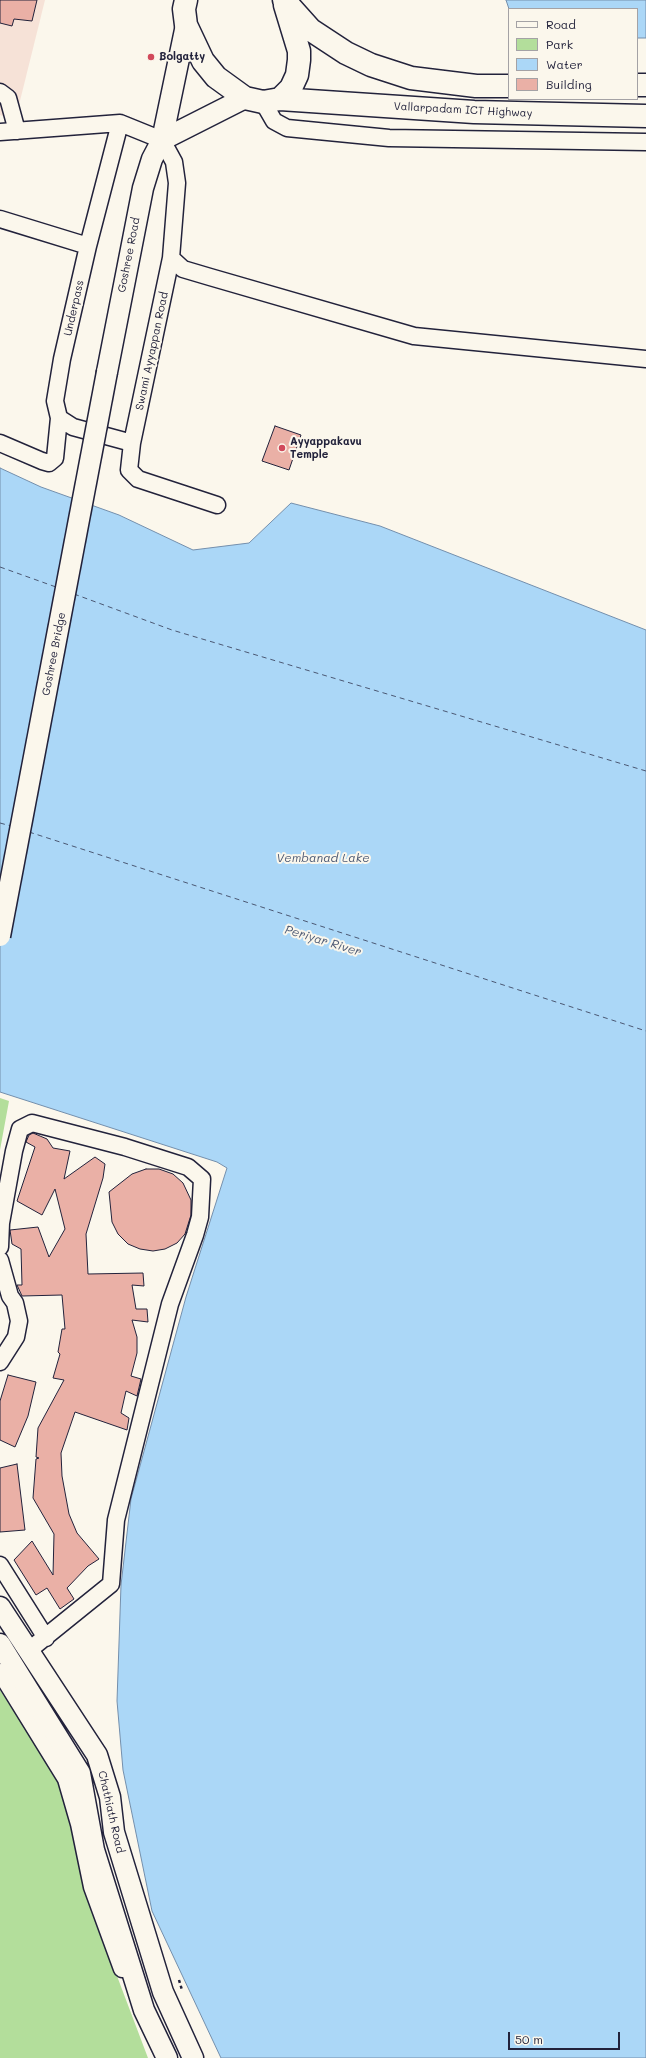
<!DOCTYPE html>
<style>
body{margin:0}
#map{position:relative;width:646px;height:2058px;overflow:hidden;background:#fbf7ec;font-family:Mali,sans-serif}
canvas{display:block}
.legend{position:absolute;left:508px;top:8px;width:130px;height:92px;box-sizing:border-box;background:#fbf7ec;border:1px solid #a4a2a5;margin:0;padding:5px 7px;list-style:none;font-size:12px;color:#22223b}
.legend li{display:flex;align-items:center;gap:8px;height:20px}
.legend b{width:20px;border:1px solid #a4a2a5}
.scale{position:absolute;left:508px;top:2032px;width:112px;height:18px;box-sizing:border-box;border:2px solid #22223b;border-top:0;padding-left:5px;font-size:12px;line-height:14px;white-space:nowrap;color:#22223b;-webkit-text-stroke:3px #fbf7ec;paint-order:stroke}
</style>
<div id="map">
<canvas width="646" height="2058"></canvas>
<ul class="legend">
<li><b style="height:5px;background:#fbf7ec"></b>Road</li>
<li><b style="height:11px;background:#b3de9b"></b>Park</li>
<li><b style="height:11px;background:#abd7f7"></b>Water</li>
<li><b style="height:11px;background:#eab0a6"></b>Building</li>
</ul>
<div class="scale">50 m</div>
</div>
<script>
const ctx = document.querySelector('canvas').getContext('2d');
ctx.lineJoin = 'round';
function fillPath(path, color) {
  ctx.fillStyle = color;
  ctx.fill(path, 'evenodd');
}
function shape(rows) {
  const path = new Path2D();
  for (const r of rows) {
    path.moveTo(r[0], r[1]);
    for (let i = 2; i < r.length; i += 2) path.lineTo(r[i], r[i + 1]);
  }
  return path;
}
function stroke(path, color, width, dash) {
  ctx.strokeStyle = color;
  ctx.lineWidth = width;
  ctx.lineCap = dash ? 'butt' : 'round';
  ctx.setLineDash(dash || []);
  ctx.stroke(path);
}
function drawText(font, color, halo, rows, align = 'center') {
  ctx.font = font + ' Mali,sans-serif';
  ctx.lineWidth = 4;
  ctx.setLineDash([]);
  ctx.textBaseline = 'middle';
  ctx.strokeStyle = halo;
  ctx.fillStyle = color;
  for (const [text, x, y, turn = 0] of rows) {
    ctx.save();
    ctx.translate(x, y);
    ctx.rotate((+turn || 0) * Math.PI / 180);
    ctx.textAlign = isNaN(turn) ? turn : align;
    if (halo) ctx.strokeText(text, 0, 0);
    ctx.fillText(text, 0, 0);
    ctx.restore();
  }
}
fillPath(shape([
 [0,0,45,0,15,121,0,115]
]), '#f6e2d7');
fillPath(shape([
 [0,1098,9,1101,0,1150],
 [0,1690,60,1783,86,1894,148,2058,0,2058]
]), '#b3de9b');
const water = shape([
 [506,0,646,0,646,38,637,38,637,9,509,9,506,0],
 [0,468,41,487,119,515,193,550,249,543,291,503,380,526,646,630,646,2058,221,2058,152,1911,123,1770,117,1701,121,1585,131,1499,186,1297,227,1168,217,1162,0,1092,0,468]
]);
fillPath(water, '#abd7f7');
stroke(water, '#748fac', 1);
stroke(shape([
 [0,567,56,587],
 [74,594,172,630,646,771],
 [0,823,11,826],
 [29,832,646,1031]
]), '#4b5873', 1, [5, 4]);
const building = shape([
 [0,0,37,0,32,21,14,19,12,26,0,23,0,0],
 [275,426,301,435,289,470,262,461,275,426],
 [33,1133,47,1139,53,1148,70,1151,64,1179,95,1157,105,1164,103,1178,86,1234,88,1274,143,1273,144,1286,132,1285,136,1309,147,1309,148,1322,132,1320,137,1337,137,1353,131,1376,141,1379,137,1396,126,1391,121,1413,129,1418,127,1430,75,1412,61,1453,62,1476,69,1514,77,1533,99,1559,88,1566,67,1588,74,1599,60,1609,47,1588,36,1595,14,1560,32,1541,53,1575,54,1534,33,1498,36,1459,39,1458,36,1457,38,1428,64,1380,53,1378,60,1354,58,1352,62,1329,65,1329,62,1295,22,1296,17,1285,22,1285,21,1249,12,1244,10,1230,38,1227,49,1257,65,1229,55,1189,42,1215,17,1201,35,1147,26,1142,29,1135,33,1133],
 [146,1169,159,1169,173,1174,183,1183,191,1200,191,1215,185,1234,177,1243,165,1249,153,1251,140,1249,128,1244,118,1234,112,1222,109,1192,132,1174,146,1169],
 [8,1375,36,1382,28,1416,15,1447,0,1440,0,1401,8,1375],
 [17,1464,25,1530,0,1532,0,1468,17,1464]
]);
fillPath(building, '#eab0a6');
stroke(building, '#22223b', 1);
const minor = shape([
 [0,92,8,98,17,131],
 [263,102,274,121,287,128,389,138,646,142],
 [0,132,120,123,162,140,174,162,177,183,171,258,132,443,129,470,138,479,217,505],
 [0,219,88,246],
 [171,258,183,269,210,277,414,336,646,359],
 [59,418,73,427,132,443],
 [0,443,42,461,49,463,55,458,59,418,55,401,62,359,88,246,120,123],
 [0,1247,1,1223,14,1151,20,1129,32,1123,125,1147,188,1167,202,1179,200,1217,195,1235,170,1304,116,1520,111,1584,28,1651],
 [0,1260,10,1296,15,1303,19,1321,16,1337,0,1362],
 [0,1565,46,1638],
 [0,1672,66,1779,79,1824,92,1887,122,1969]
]);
const major = shape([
 [162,140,245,98],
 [107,372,143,188,152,159,162,140,186,25],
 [0,1607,97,1755,110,1797,114,1832,163,1992,193,2058],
 [0,1644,80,1773,94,1850,144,2010,167,2058]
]);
const highway = shape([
 [186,0,184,9,186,25,203,61,216,77,245,98,263,102,280,99,474,112,646,116],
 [284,0,311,30,346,53,371,65,411,78,476,86,509,86],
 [637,85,646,85],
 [280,99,291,88,297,75,299,60,299,51,285,5]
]);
stroke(minor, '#22223b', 19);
stroke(major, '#22223b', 23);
stroke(highway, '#22223b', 25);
stroke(shape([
 [179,1980,182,1990]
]), '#22223b', 2.5, [3, 3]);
stroke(minor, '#fbf7ec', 16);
stroke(major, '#fbf7ec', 20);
stroke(highway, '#fbf7ec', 22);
const majorBridge = shape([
 [0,936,107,372]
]);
stroke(majorBridge, '#22223b', 23, []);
stroke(majorBridge, '#fbf7ec', 20);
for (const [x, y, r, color] of [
 [151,57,4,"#d1495b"],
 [282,448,4,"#d1495b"]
]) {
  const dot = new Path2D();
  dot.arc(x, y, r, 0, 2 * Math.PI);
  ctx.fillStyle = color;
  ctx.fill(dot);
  stroke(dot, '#fbf7ec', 1.5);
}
drawText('bold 11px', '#22223b', '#fbf7ec', [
 ["Bolgatty",159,57],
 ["Ayyappakavu",290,442],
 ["Temple",290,455]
], 'left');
drawText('11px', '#22223b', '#fbf7ec', [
 ["Vallarpadam ICT Highway",463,110,3],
 ["Goshree Road",129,255,-79],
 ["Underpass",74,308,-77],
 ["Swami Ayyappan Road",152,351,-78],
 ["Goshree Bridge",54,654,-79],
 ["Chathiath Road",111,1812,77]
]);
drawText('italic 12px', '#4b5873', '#fbf7ec', [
 ["Vembanad Lake",323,858],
 ["Periyar River",323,941,17]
]);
</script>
